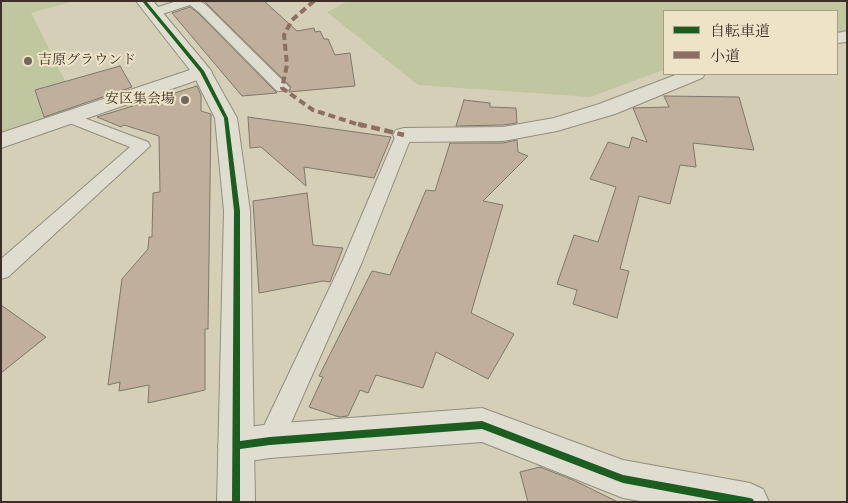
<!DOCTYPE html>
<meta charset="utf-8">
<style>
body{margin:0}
#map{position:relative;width:848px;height:503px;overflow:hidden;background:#d6cfb7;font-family:"IM FELL French Canon","Noto Serif JP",serif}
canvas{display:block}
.frame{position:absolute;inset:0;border:2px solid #3c2f27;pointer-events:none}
.legend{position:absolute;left:663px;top:10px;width:175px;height:65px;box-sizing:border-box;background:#ede4c8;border:1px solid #a69c88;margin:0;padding:6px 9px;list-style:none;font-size:15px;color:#3c2f27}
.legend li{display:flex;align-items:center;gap:10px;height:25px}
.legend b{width:25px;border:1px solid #a69c88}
</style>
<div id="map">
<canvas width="848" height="503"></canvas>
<div class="frame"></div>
<ul class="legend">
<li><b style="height:6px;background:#1b5e20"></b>自転車道</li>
<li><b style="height:6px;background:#8d6e63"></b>小道</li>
</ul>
</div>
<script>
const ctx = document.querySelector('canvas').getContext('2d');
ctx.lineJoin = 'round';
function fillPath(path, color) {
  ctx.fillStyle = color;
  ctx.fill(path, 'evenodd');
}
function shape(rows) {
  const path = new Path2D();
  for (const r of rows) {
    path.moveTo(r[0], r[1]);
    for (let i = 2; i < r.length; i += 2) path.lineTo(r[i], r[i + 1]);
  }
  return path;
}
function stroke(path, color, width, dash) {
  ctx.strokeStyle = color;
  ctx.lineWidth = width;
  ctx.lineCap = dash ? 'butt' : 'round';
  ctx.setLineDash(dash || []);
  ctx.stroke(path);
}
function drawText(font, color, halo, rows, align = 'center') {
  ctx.font = font + ' "IM FELL French Canon","Noto Serif JP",serif';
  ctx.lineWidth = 4;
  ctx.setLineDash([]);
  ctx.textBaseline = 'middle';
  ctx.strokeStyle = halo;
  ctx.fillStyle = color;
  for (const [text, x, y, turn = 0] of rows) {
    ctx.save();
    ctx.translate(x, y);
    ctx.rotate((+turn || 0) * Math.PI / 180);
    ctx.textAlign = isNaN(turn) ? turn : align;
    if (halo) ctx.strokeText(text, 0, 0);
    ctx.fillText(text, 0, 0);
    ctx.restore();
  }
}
fillPath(shape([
 [1,1,74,1,31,13,79,109,1,135],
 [348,1,847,1,847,30,837,32,837,11,664,11,664,70,590,97,418,85,327,12]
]), '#c0c6a0');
const building = shape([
 [204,1,264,1,297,31,314,28,315,32,320,31,324,39,328,39,335,55,350,53,355,86,289,92,291,87,204,1],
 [190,7,198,13,277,93,242,96,172,13,190,7],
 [120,66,132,87,44,117,35,90,120,66],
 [197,86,201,95,201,111,211,114,208,329,205,329,205,390,148,403,149,385,119,391,120,382,108,385,122,279,148,249,149,237,152,237,153,193,160,192,159,136,124,125,121,127,97,117,197,86],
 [664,96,739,97,754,150,693,143,696,167,680,165,670,204,639,196,620,269,629,271,617,318,573,304,577,290,557,284,574,235,598,242,616,187,590,179,608,142,629,148,632,137,647,142,633,108,669,107,664,96],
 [464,100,490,103,490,107,516,108,517,123,503,125,456,126,464,100],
 [248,117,391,137,374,178,304,167,306,186,261,147,250,148,248,117],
 [517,140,518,152,528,156,483,201,503,205,471,313,514,334,488,379,436,352,423,388,376,375,368,393,360,390,348,416,339,417,309,407,323,377,319,376,372,271,390,275,426,190,435,191,450,143,503,143,517,140],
 [307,193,313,245,343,248,330,282,323,281,259,293,253,201,307,193],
 [1,305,46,337,1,373,1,305],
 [540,467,573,480,618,502,528,502,520,472,540,467]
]);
fillPath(building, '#bfaf9c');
stroke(building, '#7d786c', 1);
const service = shape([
 [177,1,200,1,207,6,287,85,290,88,287,91,277,91,199,12,190,5,153,17,147,13,149,10,177,1],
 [68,112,148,142,150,146,8,277,1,279,1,259,130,147,62,120,60,117,62,114,68,112],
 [404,130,410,131,412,135,362,262,279,450,270,454,261,450,257,441,261,432,342,262,396,135,398,131,404,130]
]);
const minor = shape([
 [847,31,847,42,837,43,837,33,847,31],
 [202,66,209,68,212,72,209,76,1,148,1,133,202,66],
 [678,74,705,74,702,78,615,114,557,131,503,141,404,142,396,140,393,135,396,130,404,128,503,127,554,118,599,104,678,74],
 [482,408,623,460,750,483,763,489,769,502,646,502,623,498,482,442,270,458,236,463,223,458,218,446,223,434,236,429,270,424,482,408]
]);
const tertiary = shape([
 [136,1,153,1,209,68,237,118,250,211,255,502,217,502,224,211,215,118,193,74,136,1]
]);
stroke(service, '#938d7f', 2);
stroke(minor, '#938d7f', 2);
stroke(tertiary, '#938d7f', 2);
fillPath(service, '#dfdcd0');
fillPath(minor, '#dfdcd0');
fillPath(tertiary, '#dfdcd0');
stroke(shape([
 [314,1,292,20,284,35,287,65,282,88,313,110,363,126]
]), '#8d6e63', 4, [7, 4]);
stroke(shape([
 [358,124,404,135]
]), '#8d6e63', 4.5, [9, 4.5]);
fillPath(shape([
 [142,1,146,1,204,71,228,118,240,211,240,441,270,437,482,421,623,475,750,498,753,499,754,502,725,502,623,483,482,429,270,445,240,449,240,502,232,502,234,211,224,118,200,72,142,1]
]), '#1b5e20');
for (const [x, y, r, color] of [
 [28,61,5,"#726759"],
 [185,100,5,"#726759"]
]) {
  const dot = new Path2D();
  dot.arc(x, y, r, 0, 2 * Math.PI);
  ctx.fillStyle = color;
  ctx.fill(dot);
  stroke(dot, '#ede4c8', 2);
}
drawText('14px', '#3c2f27', '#ede4c8', [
 ["吉原グラウンド",38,61],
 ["安区集会場",175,100,"right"]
], 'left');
</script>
